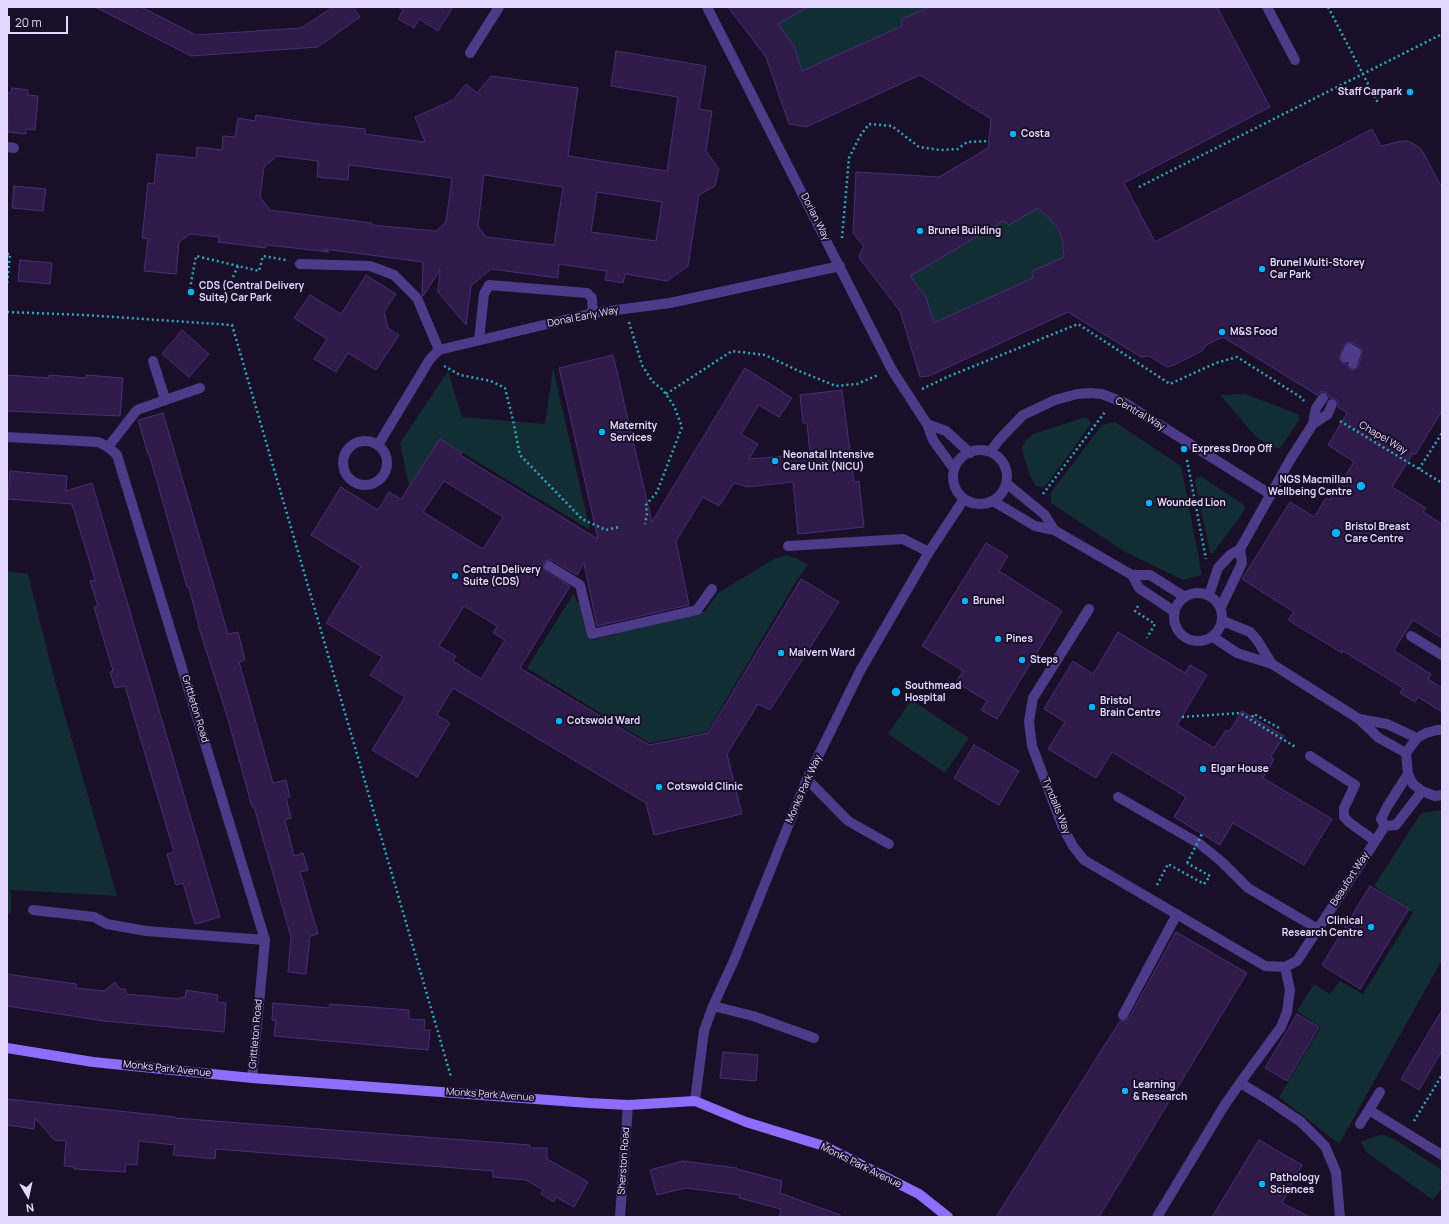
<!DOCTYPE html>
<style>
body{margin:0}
#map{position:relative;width:1449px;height:1224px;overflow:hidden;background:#190f28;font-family:Manrope,sans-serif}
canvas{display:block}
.frame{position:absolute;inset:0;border:8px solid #e4d7ff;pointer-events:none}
.north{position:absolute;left:8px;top:1176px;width:40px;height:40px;-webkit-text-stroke:3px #190f28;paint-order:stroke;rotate:171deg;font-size:11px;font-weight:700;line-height:16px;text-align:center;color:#e4d7ff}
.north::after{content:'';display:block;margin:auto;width:14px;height:18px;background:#e4d7ff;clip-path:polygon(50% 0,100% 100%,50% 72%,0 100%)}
.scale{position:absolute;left:8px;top:16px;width:60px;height:18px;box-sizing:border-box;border:2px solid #e4d7ff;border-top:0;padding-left:5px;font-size:12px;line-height:14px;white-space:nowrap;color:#e4d7ff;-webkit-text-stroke:3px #190f28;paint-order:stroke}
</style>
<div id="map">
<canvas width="1449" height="1224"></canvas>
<div class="frame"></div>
<div class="north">N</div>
<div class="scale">20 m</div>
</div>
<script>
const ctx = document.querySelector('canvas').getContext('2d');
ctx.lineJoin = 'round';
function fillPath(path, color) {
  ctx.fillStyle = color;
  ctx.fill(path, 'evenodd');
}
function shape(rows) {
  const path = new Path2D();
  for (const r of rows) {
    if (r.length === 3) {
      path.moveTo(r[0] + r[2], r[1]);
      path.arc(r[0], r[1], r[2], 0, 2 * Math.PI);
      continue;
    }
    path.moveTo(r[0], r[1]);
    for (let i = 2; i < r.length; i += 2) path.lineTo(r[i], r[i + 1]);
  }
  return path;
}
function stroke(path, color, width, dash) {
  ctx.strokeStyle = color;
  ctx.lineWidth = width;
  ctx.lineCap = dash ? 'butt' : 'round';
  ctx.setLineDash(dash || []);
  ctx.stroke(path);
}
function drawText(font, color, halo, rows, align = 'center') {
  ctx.font = font + ' Manrope,sans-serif';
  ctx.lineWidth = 4;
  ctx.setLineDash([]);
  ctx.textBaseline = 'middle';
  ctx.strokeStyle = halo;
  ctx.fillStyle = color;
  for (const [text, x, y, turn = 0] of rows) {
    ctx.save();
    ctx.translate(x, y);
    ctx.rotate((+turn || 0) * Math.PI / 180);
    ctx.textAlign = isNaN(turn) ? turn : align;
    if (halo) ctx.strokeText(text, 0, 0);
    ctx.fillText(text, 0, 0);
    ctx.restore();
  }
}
fillPath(shape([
 [808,7,929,7,902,19,902,26,802,71,794,46,778,24],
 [1038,208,1051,220,1060,234,1064,257,1033,278,934,323,910,276,1003,221,1009,225],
 [553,368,590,530,440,439,409,486,400,443,448,371,462,417,545,424],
 [1245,394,1298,414,1299,420,1283,444,1280,448,1274,448,1256,437,1220,395],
 [1086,417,1090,421,1091,424,1047,484,1043,487,1036,486,1031,478,1023,454,1022,448,1025,441,1033,434],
 [1115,422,1181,466,1202,575,1183,580,1125,552,1051,503,1051,492,1102,425],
 [1198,476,1202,477,1243,504,1245,508,1243,513,1213,553,1210,553,1195,480],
 [786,555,797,558,808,565,797,580,707,732,649,743,527,668,574,593,577,602,583,602,592,640,705,611,718,593,774,559],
 [7,571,28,574,55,681,117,896,11,890,11,914,7,913],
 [911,700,969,738,945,773,888,734],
 [1442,810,1442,960,1339,1144,1279,1097,1321,1027,1297,1011,1314,984,1330,994,1340,981,1363,994,1413,913,1374,886,1421,813],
 [1379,1135,1384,1135,1396,1140,1442,1170,1442,1188,1433,1200,1366,1152,1361,1142]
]), '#122d33');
const building = shape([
 [95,7,141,7,196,35,301,28,333,7,353,7,360,17,318,47,191,56,95,7],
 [399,7,453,7,438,31,419,19,414,28,398,19,403,10,399,7],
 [728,7,808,7,778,24,794,46,802,71,902,26,902,19,929,7,1217,7,1270,107,1124,183,1155,242,1372,129,1381,146,1402,141,1408,141,1419,147,1423,152,1442,188,1442,411,1415,455,1413,453,1392,487,1426,508,1423,512,1442,524,1442,638,1413,620,1395,648,1394,651,1431,674,1428,679,1442,688,1442,712,1418,697,1415,702,1400,693,1403,688,1343,651,1342,653,1288,620,1294,612,1242,579,1290,502,1314,517,1326,498,1330,500,1354,462,1328,445,1347,413,1338,407,1338,403,1337,400,1334,398,1329,398,1329,395,1324,392,1320,392,1317,395,1223,337,1206,345,1202,351,1174,365,1167,367,1149,356,1141,357,1068,312,929,376,920,377,900,311,860,259,859,255,864,247,853,233,856,172,939,177,988,148,991,119,920,75,806,127,789,124,766,57,728,7],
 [1038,208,1051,220,1058,229,1062,239,1064,257,1033,271,1033,278,934,323,926,297,910,276,1003,221,1009,225,1038,208],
 [1349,342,1359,346,1362,350,1359,366,1354,370,1349,369,1347,364,1342,364,1339,359,1343,346,1346,343,1349,342],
 [616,51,706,66,699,109,712,111,706,151,719,169,715,186,699,195,688,266,667,281,625,274,623,283,605,280,607,271,559,264,558,278,491,269,471,286,466,325,438,292,440,270,423,296,422,294,423,262,324,249,329,252,267,245,266,248,218,242,219,237,190,234,179,242,176,274,144,271,148,239,142,238,148,183,154,184,157,154,196,158,197,147,222,150,223,136,235,137,238,118,255,121,256,115,311,123,365,129,365,134,425,142,415,117,453,100,466,84,477,93,491,76,578,88,568,156,667,171,678,97,611,86,616,51],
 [277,156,318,161,317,177,348,180,349,165,452,178,446,222,436,231,372,225,372,223,270,210,260,197,264,167,277,156],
 [484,175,563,187,554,245,486,237,478,226,484,175],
 [597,192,662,202,656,241,591,232,597,192],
 [12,88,28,90,28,95,38,96,35,130,26,129,26,134,8,132,7,93,11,93,12,88],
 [14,186,46,189,43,211,12,208,14,186],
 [20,260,52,263,50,284,18,281,20,260],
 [366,275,396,294,384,312,388,328,399,335,376,370,348,353,336,372,314,359,327,339,294,318,310,295,341,314,366,275],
 [182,330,209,354,189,377,162,354,182,330],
 [613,355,652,522,745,368,792,398,779,417,759,405,741,434,758,444,749,459,810,454,807,423,803,423,800,395,842,390,854,482,859,481,864,527,798,534,793,482,748,487,734,483,719,506,703,497,676,541,689,605,597,626,584,563,577,575,552,560,549,560,544,562,543,566,545,571,570,586,520,668,649,745,708,733,801,579,839,602,770,710,758,704,727,754,742,814,654,835,646,803,453,688,437,715,450,723,417,777,372,750,405,697,370,675,382,657,326,623,361,566,311,535,341,487,378,510,389,492,401,499,440,439,462,453,460,455,598,539,559,368,613,355],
 [444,481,503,517,483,549,423,512,444,481],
 [464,606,497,626,493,633,505,640,481,679,453,661,456,656,439,646,464,606],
 [7,375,49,378,49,375,86,378,86,375,123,378,120,416,7,411,7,375],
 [163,413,228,634,238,632,245,660,239,662,273,783,286,780,290,797,286,798,291,818,285,820,294,856,303,853,308,870,300,872,318,934,310,936,306,974,288,972,291,937,254,807,252,807,228,719,200,631,189,587,187,587,149,454,148,454,138,420,163,413],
 [10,471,67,476,66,491,92,483,220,917,195,924,183,883,176,885,167,854,174,852,125,686,115,688,110,672,113,671,94,607,98,606,90,581,95,580,72,504,8,499,10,471],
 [986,543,1008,556,999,571,1062,611,997,719,981,710,987,701,956,682,963,671,922,646,986,543],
 [1118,632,1185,673,1190,665,1207,675,1177,725,1214,748,1226,730,1229,732,1242,711,1284,736,1271,757,1274,759,1263,778,1332,819,1304,865,1233,823,1220,845,1174,817,1186,797,1112,752,1096,778,1048,749,1065,722,1044,709,1073,661,1093,674,1118,632],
 [974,745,1019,771,999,805,954,778,974,745],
 [1370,886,1409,909,1360,989,1322,965,1370,886],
 [1176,932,1247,973,1099,1217,996,1217,1120,1021,1124,1021,1129,1018,1176,932],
 [7,974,76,984,76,988,104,991,115,982,120,989,126,989,126,994,180,999,181,997,185,998,186,990,218,995,217,1002,226,1003,224,1032,104,1021,7,1006,7,974],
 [273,1003,329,1008,330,1004,409,1010,409,1019,425,1020,424,1030,430,1030,428,1050,274,1036,276,1020,272,1020,273,1003],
 [1442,1010,1442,1051,1419,1090,1401,1079,1442,1010],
 [1297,1014,1319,1027,1287,1081,1265,1068,1297,1014],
 [723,1052,758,1055,756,1081,720,1078,723,1052],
 [7,1099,175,1117,175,1118,530,1145,530,1148,547,1148,547,1159,588,1182,574,1207,556,1197,554,1202,541,1194,543,1190,526,1180,493,1177,493,1171,216,1149,215,1159,173,1155,175,1145,139,1141,137,1165,126,1164,125,1172,74,1169,74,1167,64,1166,66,1141,54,1140,35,1118,34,1129,7,1125,7,1099],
 [1259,1140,1302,1165,1282,1203,1310,1217,1212,1217,1259,1140],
 [683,1161,737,1168,737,1169,782,1181,780,1193,840,1215,840,1217,779,1217,781,1209,739,1198,740,1195,686,1188,657,1195,650,1170,683,1161]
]);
fillPath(building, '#2e1b4a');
stroke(building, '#4a2d76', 1);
stroke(shape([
 [1328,7,1378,103],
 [1139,187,1442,34],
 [842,238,849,158,860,136,869,124,892,126,919,147,940,150,958,149,967,142,989,141],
 [7,254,10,254,7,285],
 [233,277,238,266,259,271,263,256,286,260],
 [189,294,196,256,238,266],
 [7,312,85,315,232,325,451,1077],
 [629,322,642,365,652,381,663,390,674,406,682,427,657,492,646,505,647,514,645,524],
 [444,366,460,375,491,381,505,388,513,420,520,455,582,519,606,530,619,527],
 [922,389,947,377,1078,324,1170,384,1216,363,1237,357,1302,398,1304,401],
 [666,394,732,351,765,355,799,371,836,386,857,384,878,375],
 [1340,421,1442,483],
 [1187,460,1206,559],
 [1419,469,1442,433],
 [1043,494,1105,412],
 [1138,606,1135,611,1155,624,1147,638],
 [1182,717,1240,713,1297,748],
 [1252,717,1254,714,1279,728],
 [1157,885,1168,864,1204,884,1210,876,1187,863],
 [1414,1121,1442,1075]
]), '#2da8bd', 2.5, [2, 3]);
stroke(shape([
 [707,7,892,370,927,424,933,440,954,469],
 [1267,7,1295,60],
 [470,53,499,7],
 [7,147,14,148],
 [300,264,370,266,394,275,417,298,439,350],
 [479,340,484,294,489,285,587,293,592,298,593,313],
 [1345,358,1349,348,1356,352,1353,364],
 [153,361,165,399],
 [1323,398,1316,408,1313,424,1328,414,1332,404],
 [927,424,946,431,970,453],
 [365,463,22],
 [378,445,430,359,439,350,593,313,670,303,840,266],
 [108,447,137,410,200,388],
 [980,477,27],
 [990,452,999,440,1023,415,1055,400,1077,394,1090,393,1102,394,1125,403,1270,494],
 [1006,483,1045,515,1054,530],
 [993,501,1035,526,1054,530,1132,575,1150,575,1185,597],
 [788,546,903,539,929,552],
 [549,566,580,585,592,634,697,610,712,589],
 [1132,575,1139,588,1175,612],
 [1198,617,24],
 [1209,595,1218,568,1230,555,1240,549,1290,460,1313,424],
 [1221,607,1242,563,1240,549],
 [1089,609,1033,698,1029,721,1032,746,1063,828,1073,846,1084,860,1265,966,1285,967],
 [1223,621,1250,632,1257,640,1272,664],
 [1411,636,1442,655],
 [1213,637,1237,653,1272,664,1359,719,1379,738,1406,753],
 [1359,719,1387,724,1417,738],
 [1442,730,1437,730,1426,733,1417,738,1406,753,1408,774,1413,784,1422,791,1435,796,1442,795],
 [1310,756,1355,785,1344,808,1344,817,1350,823,1375,841],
 [807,779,848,821,889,844],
 [1118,797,1200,844,1222,862,1248,888,1318,929],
 [1385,826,1381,819,1387,807,1408,774],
 [1385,826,1396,825,1422,791],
 [33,910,94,917,107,924,146,931,265,940],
 [1285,967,1290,990,1287,1012,1281,1027,1240,1083,1267,1099,1301,1122,1325,1146,1336,1172,1340,1217],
 [1285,967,1297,961,1385,826],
 [713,1006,753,1016,814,1038],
 [1123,1015,1177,914],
 [695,1101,704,1031,713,1006,735,958,807,779,860,671,929,552,964,499],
 [1157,1217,1224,1106,1240,1083]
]), '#4d3a88', 10);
stroke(shape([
 [7,437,98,442,108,447,117,455,265,940,252,1078],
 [1369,1110,1442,1155],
 [1360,1124,1380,1092],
 [620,1217,628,1105]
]), '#4d3a88', 10);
stroke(shape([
 [7,1048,93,1062,252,1078,589,1103,628,1105,695,1101,746,1122,824,1146,919,1194,948,1217]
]), '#8f6eff', 10);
stroke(shape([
 [1187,863,1202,834]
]), '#2da8bd', 2.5, [2, 3]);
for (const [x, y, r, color] of [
 [1410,92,4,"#03b2ff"],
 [1013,134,4,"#03b2ff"],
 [920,231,4,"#03b2ff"],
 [1262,269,4,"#03b2ff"],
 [191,292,4,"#03b2ff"],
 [1222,332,4,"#03b2ff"],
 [602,432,4,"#03b2ff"],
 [1184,449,4,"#03b2ff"],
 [775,461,4,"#03b2ff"],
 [1361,486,5,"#03b2ff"],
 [1149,503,4,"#03b2ff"],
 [1336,533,5,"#03b2ff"],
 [455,576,4,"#03b2ff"],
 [965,601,4,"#03b2ff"],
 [998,639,4,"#03b2ff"],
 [781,653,4,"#03b2ff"],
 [1022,660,4,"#03b2ff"],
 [896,692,5,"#03b2ff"],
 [1092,707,4,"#03b2ff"],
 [559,721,4,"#03b2ff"],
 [1203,769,4,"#03b2ff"],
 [659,787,4,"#03b2ff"],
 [1371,927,4,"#03b2ff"],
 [1125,1091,4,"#03b2ff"],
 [1262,1184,4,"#03b2ff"]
]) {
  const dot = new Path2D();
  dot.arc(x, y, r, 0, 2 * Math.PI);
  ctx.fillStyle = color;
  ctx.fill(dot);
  stroke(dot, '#190f28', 1.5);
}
drawText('bold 10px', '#e4d7ff', '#190f28', [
 ["Staff Carpark",1402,92,"right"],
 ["Costa",1021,134],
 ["Brunel Building",928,231],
 ["Brunel Multi-Storey",1270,263],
 ["Car Park",1270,275],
 ["CDS (Central Delivery",199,286],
 ["Suite) Car Park",199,298],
 ["M&S Food",1230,332],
 ["Maternity",610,426],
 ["Services",610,438],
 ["Express Drop Off",1192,449],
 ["Neonatal Intensive",783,455],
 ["Care Unit (NICU)",783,467],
 ["NGS Macmillan",1352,480,"right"],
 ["Wellbeing Centre",1352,492,"right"],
 ["Wounded Lion",1157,503],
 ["Bristol Breast",1345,527],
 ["Care Centre",1345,539],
 ["Central Delivery",463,570],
 ["Suite (CDS)",463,582],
 ["Brunel",973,601],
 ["Pines",1006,639],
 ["Malvern Ward",789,653],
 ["Steps",1030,660],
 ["Southmead",905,686],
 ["Hospital",905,698],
 ["Bristol",1100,701],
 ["Brain Centre",1100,713],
 ["Cotswold Ward",567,721],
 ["Elgar House",1211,769],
 ["Cotswold Clinic",667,787],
 ["Clinical",1363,921,"right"],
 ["Research Centre",1363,933,"right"],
 ["Learning",1133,1085],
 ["& Research",1133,1097],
 ["Pathology",1270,1178],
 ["Sciences",1270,1190]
], 'left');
drawText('10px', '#e4d7ff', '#190f28', [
 ["Dorian Way",815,217,63],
 ["Donal Early Way",583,317,-11],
 ["Central Way",1140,414,30],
 ["Chapel Way",1383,438,31],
 ["Grittleton Road",195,709,73],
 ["Monks Park Way",804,789,-66],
 ["Tyndalls Way",1056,806,68],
 ["Beaufort Way",1350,879,-57],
 ["Grittleton Road",256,1034,-85],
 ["Monks Park Avenue",167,1069,6],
 ["Monks Park Avenue",490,1095,4],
 ["Sherston Road",624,1161,-86],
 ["Monks Park Avenue",861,1166,26]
]);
</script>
